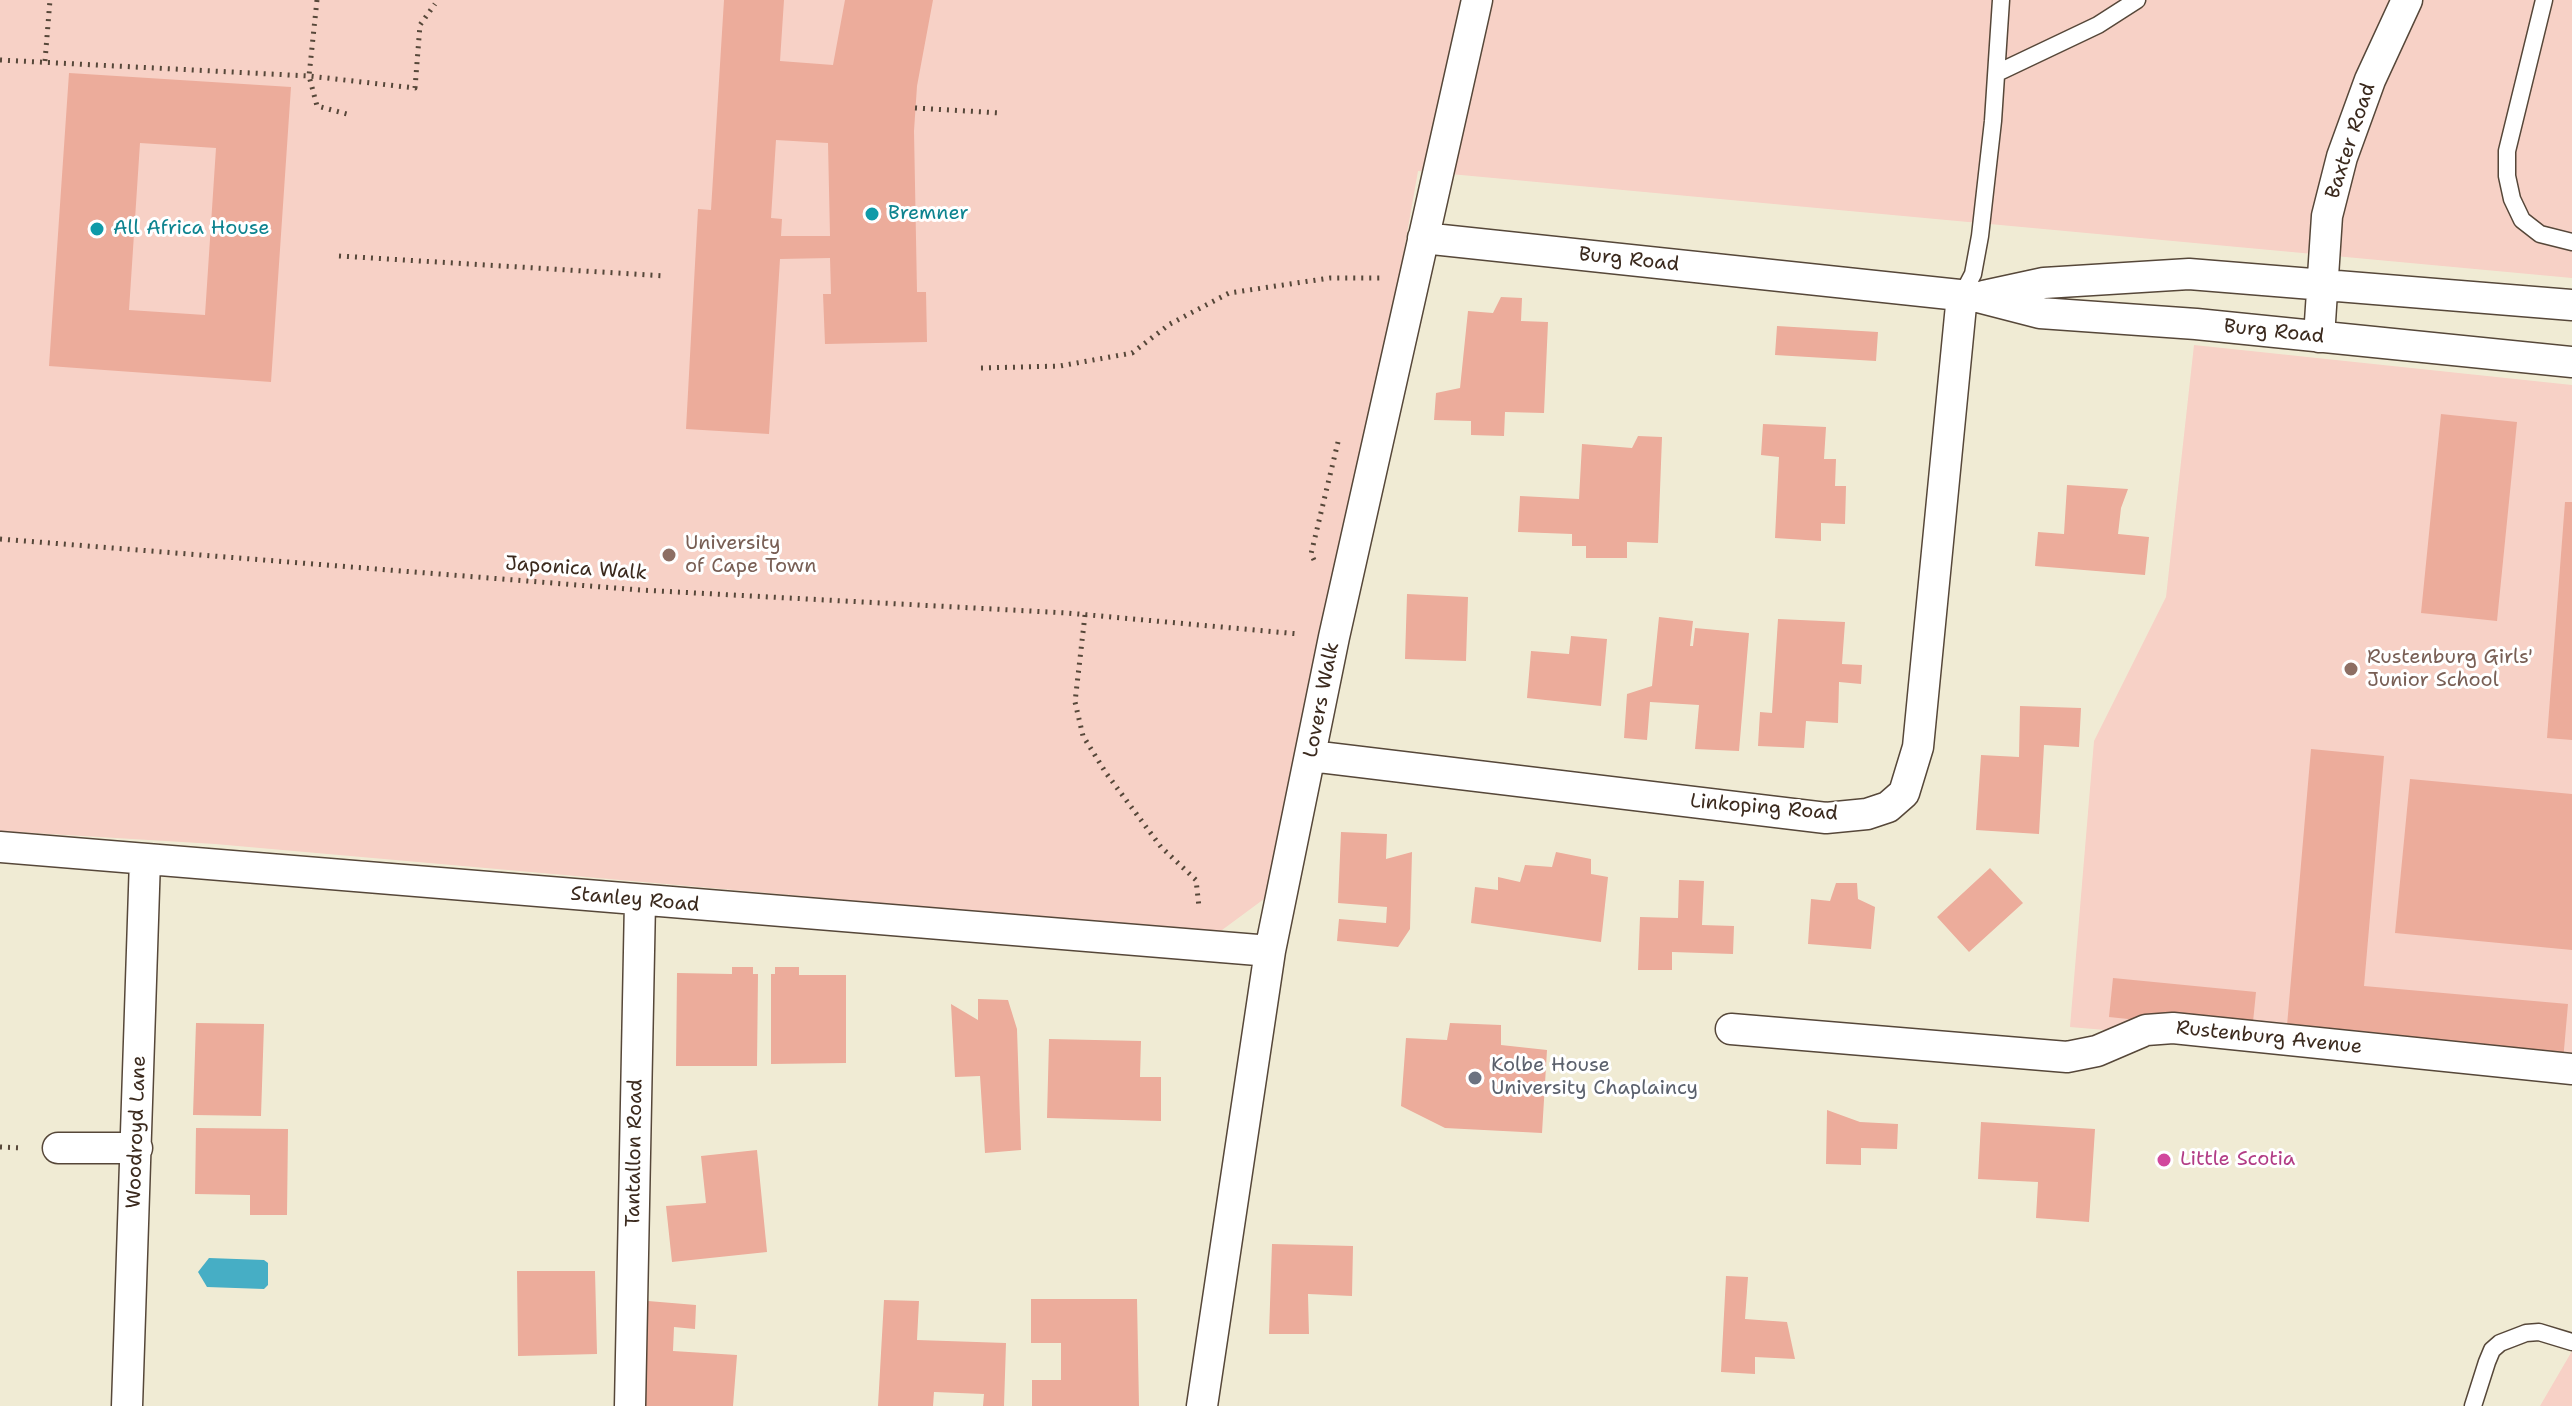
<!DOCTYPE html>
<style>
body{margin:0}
canvas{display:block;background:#f0ebd4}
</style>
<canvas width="2572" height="1406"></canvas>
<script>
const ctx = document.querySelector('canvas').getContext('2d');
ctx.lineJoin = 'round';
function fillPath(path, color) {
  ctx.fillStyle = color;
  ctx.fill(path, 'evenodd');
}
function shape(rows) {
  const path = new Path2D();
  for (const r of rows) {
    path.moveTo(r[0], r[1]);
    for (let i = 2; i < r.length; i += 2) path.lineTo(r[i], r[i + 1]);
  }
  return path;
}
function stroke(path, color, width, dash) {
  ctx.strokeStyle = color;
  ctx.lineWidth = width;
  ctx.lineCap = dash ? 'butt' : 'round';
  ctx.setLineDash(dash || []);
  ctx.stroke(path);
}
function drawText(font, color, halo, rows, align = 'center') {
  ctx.font = font + ' "Shantell Sans",sans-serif';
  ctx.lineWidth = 6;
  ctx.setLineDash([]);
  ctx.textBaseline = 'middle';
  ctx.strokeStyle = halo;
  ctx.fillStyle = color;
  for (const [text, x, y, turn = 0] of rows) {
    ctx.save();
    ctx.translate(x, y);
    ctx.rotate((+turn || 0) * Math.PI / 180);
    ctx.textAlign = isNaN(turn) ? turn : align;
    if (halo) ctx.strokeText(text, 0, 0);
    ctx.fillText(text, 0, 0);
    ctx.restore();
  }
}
fillPath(shape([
 [0,0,2572,0,2572,278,1418,171,1399,279,1264,899,1218,933,215,844,0,831],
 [2194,345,2572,385,2572,1070,2070,1027,2094,741,2166,597],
 [2572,1351,2572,1406,2540,1406]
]), '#f7d1c6');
fillPath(shape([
 [209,1258,264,1260,268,1263,268,1285,264,1289,207,1287,198,1272]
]), '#46aec5');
fillPath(shape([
 [724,0,784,0,780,61,833,65,845,0,933,0,917,86,914,131,917,292,926,292,927,342,825,344,823,294,831,294,830,258,780,259,769,434,686,429,698,209,711,210],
 [776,140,828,143,830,236,781,236,782,219,771,218],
 [69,73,291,87,271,382,49,366],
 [140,143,216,148,205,315,129,310],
 [1501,297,1522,298,1521,321,1548,322,1544,413,1505,412,1504,436,1471,435,1471,421,1434,420,1436,393,1460,388,1468,311,1493,313],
 [1777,326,1878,332,1876,361,1775,355],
 [2441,414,2517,422,2497,621,2421,613],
 [1763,424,1826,427,1824,459,1836,459,1835,486,1846,486,1845,524,1821,523,1821,541,1775,538,1779,457,1761,455],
 [1638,436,1662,437,1658,543,1627,542,1627,558,1586,558,1586,546,1572,546,1572,534,1518,532,1520,496,1579,499,1582,444,1632,448],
 [2067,485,2128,489,2121,508,2118,534,2149,537,2145,575,2035,566,2038,532,2064,534],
 [2565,502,2572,502,2572,740,2547,738],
 [1407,594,1468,597,1466,661,1405,659],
 [1659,617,1693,621,1690,646,1693,646,1695,628,1749,633,1739,751,1695,749,1699,705,1650,702,1647,740,1624,738,1627,694,1652,686],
 [1778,619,1845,622,1842,664,1862,665,1861,684,1839,682,1838,723,1806,721,1804,748,1758,746,1760,712,1772,713],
 [1571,636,1607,639,1601,706,1527,698,1531,651,1569,654],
 [2020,706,2081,708,2079,747,2044,745,2039,834,1976,830,1981,755,2019,757],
 [2311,749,2384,756,2364,986,2568,1004,2563,1061,2286,1037],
 [2410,779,2572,794,2572,950,2395,933],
 [1341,832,1387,834,1386,859,1412,852,1410,929,1398,947,1337,941,1339,919,1386,923,1387,907,1338,903],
 [1556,852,1591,859,1591,874,1608,877,1601,942,1471,923,1475,887,1498,890,1498,877,1520,882,1525,865,1552,867],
 [1990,868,2023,903,1969,952,1937,917],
 [1679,880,1704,881,1702,925,1734,926,1733,954,1672,952,1672,970,1638,970,1640,917,1678,918],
 [1836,883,1857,883,1858,899,1875,907,1871,949,1808,944,1811,899,1830,901],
 [732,967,753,967,753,974,758,974,757,1066,676,1066,677,973,732,974],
 [775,967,799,967,799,975,846,975,846,1063,771,1064,771,974,775,974],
 [2113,978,2256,992,2252,1032,2109,1017],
 [978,999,1008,1000,1017,1029,1021,1150,985,1153,980,1076,955,1077,951,1004,978,1020],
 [196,1023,264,1024,261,1116,193,1115],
 [1450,1023,1501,1025,1501,1045,1547,1050,1542,1133,1445,1128,1401,1106,1406,1038,1447,1040],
 [1049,1039,1141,1041,1140,1077,1161,1077,1161,1121,1047,1118],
 [1827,1110,1860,1122,1898,1124,1897,1149,1861,1148,1861,1165,1826,1164],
 [1981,1122,2095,1129,2089,1222,2036,1218,2038,1182,1978,1179],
 [196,1128,288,1129,287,1215,250,1215,250,1195,195,1194],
 [757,1150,767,1252,672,1262,666,1206,706,1203,701,1156],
 [1272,1244,1353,1246,1352,1296,1308,1294,1309,1334,1269,1334],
 [517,1271,595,1271,597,1354,518,1356],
 [1726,1276,1748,1277,1745,1319,1787,1322,1795,1359,1755,1357,1755,1374,1721,1372],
 [1031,1299,1137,1299,1139,1406,1032,1406,1032,1380,1061,1380,1061,1343,1031,1343],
 [884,1300,919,1301,917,1340,1006,1343,1004,1406,983,1406,984,1394,934,1392,933,1406,878,1406],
 [648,1301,696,1305,695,1329,674,1327,673,1351,737,1355,733,1406,641,1406]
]), '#ecac9b');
const service = shape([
 [2544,0,2507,151,2507,176,2512,199,2522,220,2540,234,2572,242],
 [1997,73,2098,25,2137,0],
 [1962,295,1973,274,1980,236,1993,121,2001,0],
 [2473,1406,2487,1362,2492,1350,2500,1343,2526,1333,2539,1332,2572,1342]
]);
const minor = shape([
 [1423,238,1978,297,2040,313,2196,324,2572,362],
 [1984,296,2044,283,2189,274,2572,305],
 [2319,337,2327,216,2342,157,2370,80,2407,0],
 [1311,756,1826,818,1867,814,1888,807,1904,793,1918,747,1962,295],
 [0,847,1270,951],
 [1731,1029,2067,1057,2097,1051,2146,1030,2173,1028,2572,1069],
 [58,1148,137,1148],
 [127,1406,145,859],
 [630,1406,640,901],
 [1202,1406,1270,951,1334,637,1477,0]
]);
stroke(service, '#564739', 19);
stroke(minor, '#564739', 33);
stroke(shape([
 [317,0,309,76,317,106,347,114],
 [0,60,309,76,415,88,420,25,435,4],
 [45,61,50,0],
 [915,108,1001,113],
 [339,256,666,276],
 [981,368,1060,366,1132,353,1170,324,1229,293,1330,278,1381,278],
 [0,539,640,590,1067,613,1299,634],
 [1314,560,1311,554,1338,442],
 [1085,615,1075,702,1083,736,1106,773,1161,847,1196,880,1199,907],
 [0,1147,23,1148]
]), '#564739', 5, [2, 6]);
stroke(service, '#fff', 16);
stroke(minor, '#fff', 30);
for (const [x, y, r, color] of [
 [872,214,8,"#0f9aa8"],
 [97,229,8,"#0f9aa8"],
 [669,555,8,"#8d6e63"],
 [2351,669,8,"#8d6e63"],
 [1475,1078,8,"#6b7280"],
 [2164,1160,8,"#d1479c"]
]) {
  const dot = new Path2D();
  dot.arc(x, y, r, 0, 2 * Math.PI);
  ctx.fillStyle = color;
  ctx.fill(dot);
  stroke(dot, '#fff', 3);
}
drawText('20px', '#3b2a1e', '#fff', [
 ["Baxter Road",2351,141,-72],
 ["Burg Road",1629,260,6],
 ["Burg Road",2274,332,6],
 ["Japonica Walk",576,569,4],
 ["Lovers Walk",1322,700,-79],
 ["Linkoping Road",1764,808,5],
 ["Stanley Road",635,900,5],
 ["Rustenburg Avenue",2269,1038,6],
 ["Woodroyd Lane",137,1132,-88],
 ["Tantallon Road",635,1153,-89]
]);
drawText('20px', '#0d838f', '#fff', [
 ["Bremner",888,214],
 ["All Africa House",113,229]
], 'left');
drawText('20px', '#785e54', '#fff', [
 ["University",685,544],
 ["of Cape Town",685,567],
 ["Rustenburg Girls'",2367,658],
 ["Junior School",2367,681]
], 'left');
drawText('20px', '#5b616d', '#fff', [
 ["Kolbe House",1491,1066],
 ["University Chaplaincy",1491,1089]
], 'left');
drawText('20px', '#b23c85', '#fff', [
 ["Little Scotia",2180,1160]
], 'left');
</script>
